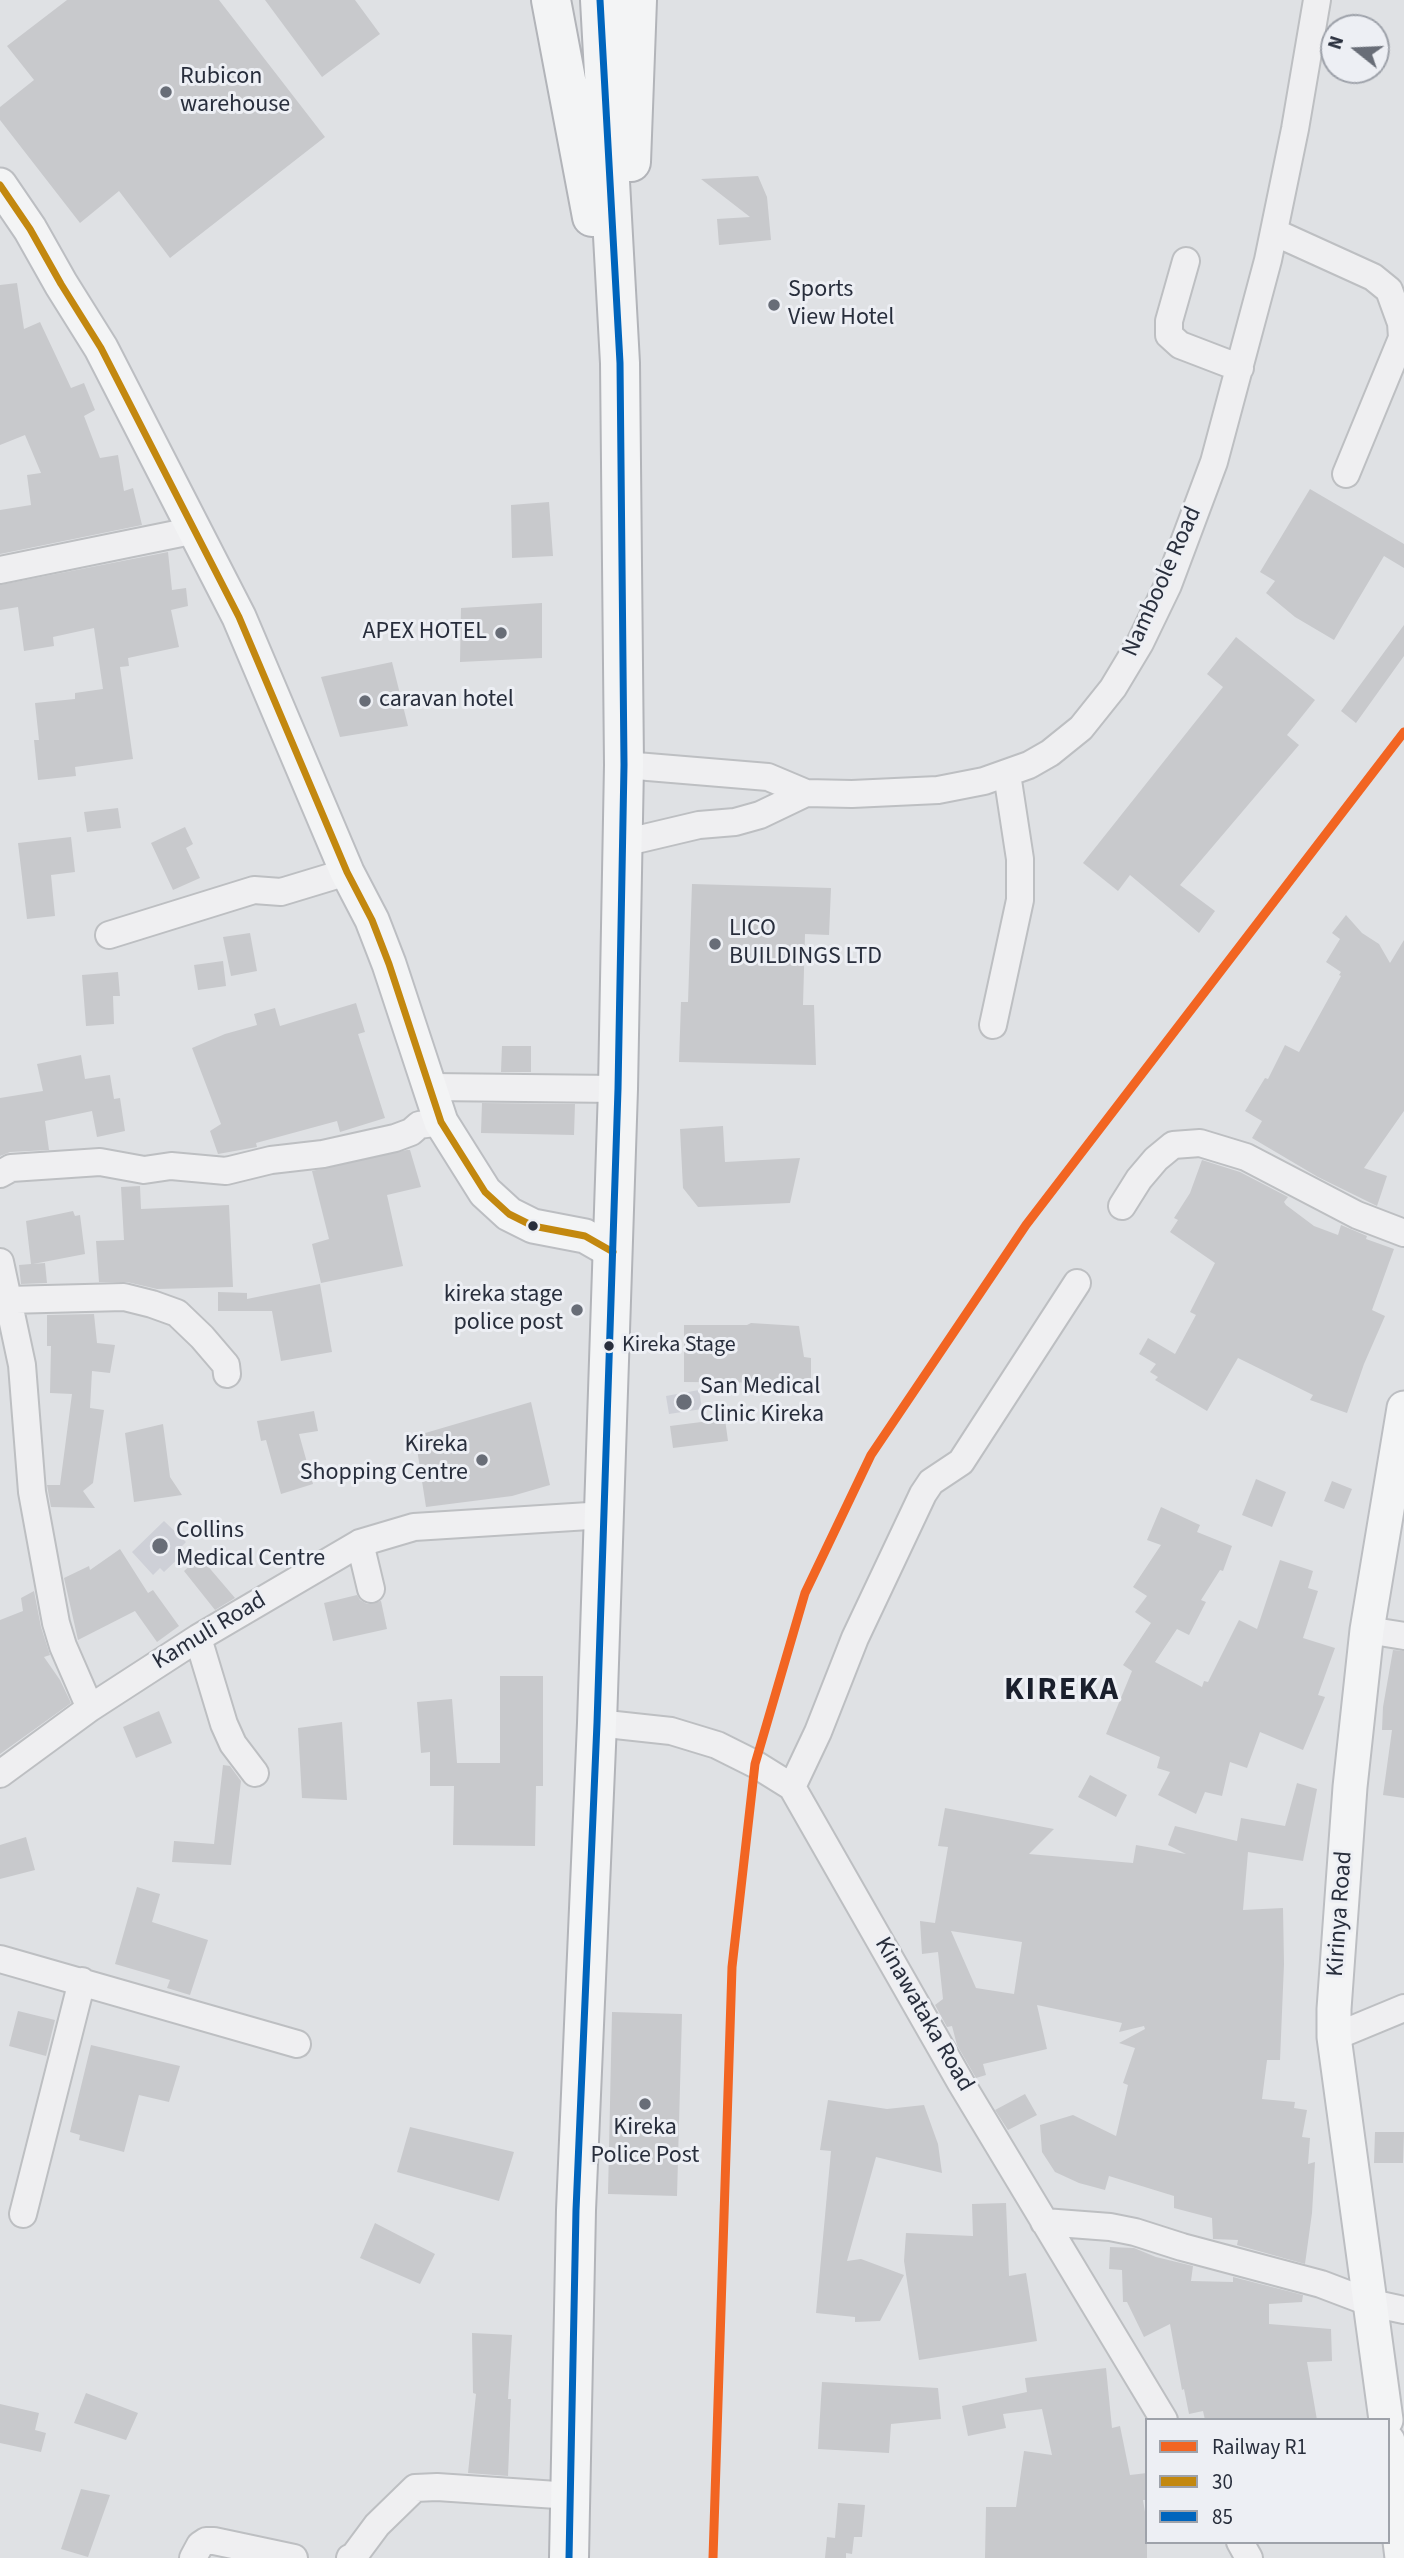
<!DOCTYPE html>
<style>
body{margin:0}
#map{position:relative;width:1404px;height:2558px;overflow:hidden;background:#dfe1e4;font-family:"Source Sans 3",sans-serif}
canvas{display:block}
.legend{position:absolute;left:1145px;top:2418px;width:245px;height:126px;box-sizing:border-box;background:#edeff4;border:2px solid #9ea2aa;margin:0;padding:9px 12px;list-style:none;font-size:21px;color:#282e3c}
.legend li{display:flex;align-items:center;gap:14px;height:35px}
.legend b{width:35px;border:2px solid #9ea2aa}
.north{position:absolute;left:1320px;top:14px;width:70px;height:70px;box-sizing:border-box;background:#edeff4;border:2px solid #9ea2aa;border-radius:50%;rotate:288deg;font-size:19px;font-weight:700;line-height:28px;text-align:center;color:#282e3c}
.north::after{content:'';display:block;margin:auto;width:24px;height:32px;background:#686d77;clip-path:polygon(50% 0,100% 100%,50% 72%,0 100%)}
</style>
<div id="map">
<canvas width="1404" height="2558"></canvas>
<ul class="legend">
<li><b style="height:9px;background:#f26522"></b>Railway R1</li>
<li><b style="height:9px;background:#c3880f"></b>30</li>
<li><b style="height:9px;background:#0065bd"></b>85</li>
</ul>
<div class="north">N</div>
</div>
<script>
const context = document.querySelector('canvas').getContext('2d');
context.lineJoin = 'round';
function fillPath(path, color) {
  context.fillStyle = color;
  context.fill(path, 'evenodd');
}
function toPath(rows) {
  const path = new Path2D();
  for (const r of rows) {
    path.moveTo(r[0], r[1]);
    for (let i = 2; i < r.length; i += 2) path.lineTo(r[i], r[i + 1]);
  }
  return path;
}
function trace(path, color, width, dash) {
  context.strokeStyle = color;
  context.lineWidth = width;
  context.lineCap = dash ? 'butt' : 'round';
  context.setLineDash(dash || []);
  context.stroke(path);
}
function write(font, color, halo, rows, align = 'center') {
  context.font = font + ' "Source Sans 3",sans-serif';
  context.lineWidth = 6;
  context.setLineDash([]);
  context.textBaseline = 'middle';
  context.strokeStyle = halo;
  context.fillStyle = color;
  for (const [text, x, y, turn = 0] of rows) {
    context.save();
    context.translate(x, y);
    context.rotate((+turn || 0) * Math.PI / 180);
    context.textAlign = isNaN(turn) ? turn : align;
    if (halo) context.strokeText(text, 0, 0);
    context.fillText(text, 0, 0);
    context.restore();
  }
}
const built = toPath([
 [699,1390,702,1409,669,1414,666,1396],
 [164,1521,186,1542,179,1549,183,1554,164,1572,160,1568,153,1575,132,1552]
]);
const building = toPath([
 [67,0,219,0,325,137,170,258,119,191,80,223,0,120,0,107,34,80,7,46],
 [265,0,355,0,380,34,322,77],
 [758,176,767,197,771,240,719,245,717,219,750,217,701,179],
 [17,283,24,329,40,322,71,388,84,383,95,410,84,416,100,458,118,455,124,491,133,488,142,525,0,554,0,510,31,505,27,475,41,473,25,435,0,445,0,285],
 [1310,489,1404,544,1404,568,1384,556,1334,640,1295,617,1266,593,1275,581,1260,572],
 [549,502,553,556,512,558,511,505],
 [168,552,172,590,186,588,188,606,171,610,179,647,128,658,129,666,120,667,133,759,75,767,76,776,38,780,34,740,39,740,35,703,75,699,75,693,103,689,94,628,53,637,54,646,24,651,18,607,0,610,0,585],
 [542,603,542,658,460,662,461,608],
 [1404,625,1404,656,1356,723,1341,711],
 [1236,637,1315,700,1287,735,1299,745,1180,885,1215,911,1199,933,1130,875,1118,891,1083,863,1223,687,1207,674],
 [392,662,408,726,340,737,321,677],
 [118,808,121,828,87,832,84,812],
 [185,827,193,844,186,848,200,878,173,890,151,843],
 [71,837,75,872,51,875,55,916,27,919,18,843],
 [692,884,831,888,829,935,805,934,803,1005,814,1005,816,1065,679,1062,681,1002,688,1002],
 [1346,915,1362,933,1379,944,1390,963,1404,940,1404,1111,1364,1168,1387,1176,1377,1206,1318,1177,1252,1138,1262,1121,1245,1111,1265,1078,1268,1079,1285,1045,1299,1052,1341,976,1339,975,1341,972,1326,962,1340,939,1332,933],
 [250,933,257,971,231,976,223,937],
 [223,961,226,986,198,990,194,965],
 [118,972,120,996,113,996,114,1024,86,1026,82,975],
 [356,1003,365,1032,358,1034,385,1118,340,1132,337,1121,256,1143,257,1147,218,1154,210,1131,221,1124,192,1048,225,1034,257,1025,254,1014,275,1008,280,1026],
 [502,1046,531,1046,531,1072,501,1072],
 [81,1055,85,1079,110,1075,114,1099,120,1098,125,1131,97,1137,92,1111,45,1121,49,1150,10,1152,0,1156,0,1098,43,1091,37,1064],
 [482,1103,575,1104,574,1135,481,1133],
 [723,1126,725,1162,800,1158,790,1203,698,1207,683,1188,680,1129],
 [407,1150,410,1150,421,1187,387,1195,403,1266,321,1283,312,1244,329,1239,312,1171],
 [1202,1160,1240,1172,1288,1197,1284,1202,1286,1205,1314,1226,1338,1235,1341,1225,1367,1236,1366,1239,1394,1249,1372,1310,1385,1316,1364,1364,1347,1413,1310,1400,1313,1395,1238,1358,1207,1411,1155,1380,1158,1377,1150,1372,1156,1364,1139,1354,1148,1338,1175,1354,1196,1315,1190,1312,1215,1263,1170,1232,1178,1220,1174,1218,1190,1193],
 [140,1186,141,1209,229,1205,233,1287,157,1289,127,1282,99,1282,96,1241,124,1240,121,1187],
 [73,1211,75,1216,80,1215,85,1254,33,1264,45,1263,47,1283,21,1284,19,1265,31,1264,26,1221],
 [320,1284,332,1352,281,1361,272,1311,218,1311,218,1292,247,1293,247,1299],
 [94,1314,97,1343,115,1345,110,1373,92,1371,90,1408,104,1410,93,1483,83,1491,95,1508,51,1507,47,1485,60,1485,72,1394,50,1393,51,1346,47,1346,47,1315],
 [751,1323,799,1326,804,1357,811,1358,811,1383,684,1382,684,1325,747,1325],
 [531,1402,550,1485,512,1496,426,1507,415,1436],
 [314,1411,318,1431,299,1434,313,1484,281,1494,266,1440,261,1441,257,1421],
 [725,1419,728,1441,673,1448,670,1426],
 [163,1424,170,1477,182,1495,134,1502,125,1433],
 [1256,1479,1286,1492,1272,1527,1242,1515],
 [1332,1481,1352,1489,1344,1509,1324,1501],
 [1161,1507,1200,1525,1197,1532,1232,1546,1223,1571,1220,1570,1201,1600,1206,1602,1189,1635,1177,1629,1155,1662,1202,1687,1204,1681,1208,1682,1239,1620,1257,1629,1280,1560,1313,1571,1308,1588,1318,1591,1303,1638,1335,1648,1318,1695,1325,1697,1303,1750,1260,1732,1247,1768,1230,1762,1222,1796,1205,1792,1196,1814,1158,1795,1170,1772,1157,1768,1160,1757,1106,1734,1132,1671,1123,1665,1151,1623,1135,1612,1147,1596,1133,1587,1161,1545,1147,1540],
 [120,1549,148,1593,153,1590,179,1626,157,1642,135,1611,78,1640,64,1578,89,1566,90,1570],
 [200,1557,235,1598,215,1610,184,1571],
 [34,1591,41,1627,50,1655,44,1657,60,1680,71,1703,0,1754,0,1620,23,1611,21,1598],
 [357,1595,360,1600,367,1604,381,1601,387,1629,333,1641,324,1603],
 [1393,1650,1404,1651,1404,1798,1383,1795,1392,1730,1382,1730,1383,1707],
 [500,1676,543,1676,543,1786,536,1786,535,1846,453,1845,454,1786,430,1786,430,1752,421,1753,417,1702,452,1699,457,1763,500,1763],
 [159,1711,172,1743,136,1758,123,1727],
 [342,1722,347,1800,302,1798,298,1728],
 [223,1765,230,1766,241,1781,231,1865,172,1862,174,1841,214,1844],
 [1090,1775,1127,1795,1116,1817,1078,1797],
 [1297,1783,1317,1789,1303,1861,1248,1852,1243,1910,1283,1908,1284,1964,1280,2060,1267,2060,1262,2099,1295,2102,1294,2108,1307,2110,1302,2137,1310,2138,1308,2164,1315,2162,1312,2213,1305,2264,1237,2245,1238,2240,1213,2239,1212,2218,1174,2208,1174,2196,1109,2176,1105,2190,1079,2183,1055,2172,1042,2152,1040,2125,1073,2115,1116,2136,1128,2085,1123,2083,1135,2048,1119,2043,1145,2029,1144,2026,1119,2032,1122,2023,1037,2005,1047,2049,983,2064,986,2075,976,2078,957,2045,952,2026,947,2027,935,2005,943,1999,938,1952,922,1954,920,1921,935,1923,948,1847,938,1846,945,1808,1054,1829,1029,1854,1133,1863,1136,1845,1186,1854,1168,1845,1175,1826,1237,1841,1241,1818,1285,1826],
 [951,1931,1022,1942,1014,1994,976,1988],
 [26,1837,35,1870,0,1879,0,1845],
 [137,1887,160,1894,152,1922,208,1940,190,1995,167,1988,170,1980,115,1964],
 [18,2011,55,2020,46,2056,9,2046],
 [612,2012,682,2014,677,2196,608,2194],
 [91,2045,180,2066,169,2102,139,2095,124,2152,79,2140,80,2135,70,2132],
 [1025,2094,1037,2115,1008,2130,995,2110],
 [828,2100,887,2109,924,2105,938,2144,942,2173,876,2157,847,2261,861,2259,904,2275,880,2321,855,2322,855,2317,816,2313,831,2151,820,2150],
 [410,2127,514,2152,499,2201,397,2172],
 [1375,2132,1404,2132,1403,2163,1374,2163],
 [1006,2203,1009,2276,1026,2273,1037,2341,919,2360,904,2261,906,2233,973,2236,972,2204],
 [375,2223,435,2254,420,2284,360,2258],
 [1110,2247,1134,2248,1156,2257,1193,2266,1191,2281,1233,2282,1233,2277,1303,2295,1302,2302,1269,2304,1269,2324,1331,2329,1332,2361,1307,2362,1317,2420,1205,2420,1203,2411,1189,2414,1184,2389,1182,2390,1170,2324,1144,2337,1127,2302,1123,2302,1122,2270,1109,2269],
 [472,2333,512,2335,508,2399,511,2399,508,2476,468,2473,476,2394,473,2393],
 [1106,2368,1112,2428,1120,2426,1130,2475,1147,2473,1147,2500,1143,2500,1147,2524,1147,2558,985,2558,986,2507,1016,2507,1024,2451,1052,2455,1042,2409,1003,2414,1006,2428,968,2436,962,2406,1027,2392,1025,2378],
 [822,2382,938,2388,941,2419,891,2424,889,2453,818,2449],
 [86,2393,138,2413,126,2440,74,2423],
 [0,2404,39,2413,35,2430,46,2433,41,2452,0,2443],
 [81,2489,110,2495,88,2557,61,2549],
 [838,2503,865,2505,862,2537,854,2537,852,2554,846,2553,846,2558,825,2558,827,2537,835,2538]
]);
const minor = toPath([
 [1274,232,1373,277,1389,290,1401,323,1402,338,1346,474],
 [1186,261,1169,321,1169,335,1180,345,1240,368],
 [0,570,196,530],
 [624,765,768,777,806,793,852,794,938,790,984,781,1029,765,1050,753,1081,728,1113,688,1140,643,1168,585,1214,462,1268,260,1295,129,1317,0],
 [623,843,699,825,735,822,760,815,806,793],
 [109,935,254,890,281,892,347,872],
 [993,1025,1020,900,1020,859,1007,774],
 [431,1087,618,1089],
 [0,1174,11,1168,100,1162,144,1170,171,1166,226,1171,271,1160,323,1154,395,1138,411,1132,419,1125,441,1122],
 [1122,1206,1139,1179,1156,1159,1173,1145,1200,1143,1246,1157,1357,1215,1404,1233],
 [0,1262,22,1365,32,1492,56,1623,63,1646,90,1708],
 [7,1300,124,1297,152,1304,177,1313,202,1337,226,1365,227,1374],
 [360,1543,371,1589],
 [1367,1630,1404,1636],
 [198,1638,224,1724,233,1744,255,1773],
 [597,1723,671,1731,717,1745,755,1764,792,1787,961,2083,1164,2420],
 [0,1774,90,1708,198,1638,360,1543,414,1527,605,1515],
 [792,1787,818,1732,855,1638,923,1494,931,1482,961,1462,1077,1283],
 [0,1959,297,2044],
 [1334,2037,1404,2008],
 [23,2214,82,1981],
 [1044,2222,1110,2227,1135,2232,1182,2247,1321,2284,1371,2303,1404,2310],
 [1240,2542,1249,2558],
 [193,2558,200,2545,206,2541,214,2541,294,2558],
 [350,2558,354,2556,377,2525,415,2488,437,2487,572,2496]
]);
const major = toPath([
 [0,185,30,229,61,284,101,348,239,617,347,872,372,920,389,964,441,1122,485,1192,509,1214,533,1226,585,1236,613,1252],
 [1386,2420,1334,2037,1334,2009,1350,1787,1367,1630,1404,1408],
 [1388,2441,1402,2558]
]);
const highway = toPath([
 [551,0,592,217],
 [631,162,637,0],
 [569,2558,576,2210,597,1723,618,1089,624,765,620,363,600,0]
]);
const bus1 = toPath([
 [0,185,30,229,61,284,101,348,239,617,347,872,372,920,389,964,441,1122,485,1192,509,1214,533,1226,585,1236,613,1252]
]);
const bus2 = toPath([
 [569,2558,576,2210,597,1723,618,1089,624,765,620,363,600,0]
]);
const rail1 = toPath([
 [713,2558,732,1967,755,1764,805,1593,871,1455,1026,1225,1404,732]
]);
const markers = [
 [166,92,7,"#686d77"],
 [774,305,7,"#686d77"],
 [501,633,7,"#686d77"],
 [365,701,7,"#686d77"],
 [715,944,7,"#686d77"],
 [533,1226,6,"#282e3c"],
 [577,1310,7,"#686d77"],
 [609,1346,6,"#282e3c"],
 [684,1402,9,"#686d77"],
 [482,1460,7,"#686d77"],
 [160,1546,9,"#686d77"],
 [645,2104,7,"#686d77"]
];
const busNames = [
 ["Kireka Stage",622,1346]
];
const poiNames = [
 ["Rubicon",180,78],
 ["warehouse",180,106],
 ["Sports",788,291],
 ["View Hotel",788,319],
 ["APEX HOTEL",487,633,"right"],
 ["caravan hotel",379,701],
 ["LICO",729,930],
 ["BUILDINGS LTD",729,958],
 ["kireka stage",563,1296,"right"],
 ["police post",563,1324,"right"],
 ["San Medical",700,1388],
 ["Clinic Kireka",700,1416],
 ["Kireka",468,1446,"right"],
 ["Shopping Centre",468,1474,"right"],
 ["Collins",176,1532],
 ["Medical Centre",176,1560],
 ["Kireka",645,2129,"center"],
 ["Police Post",645,2157,"center"]
];
const streetNames = [
 ["Namboole Road",1163,582,-66],
 ["Kamuli Road",210,1632,-31],
 ["Kirinya Road",1341,1914,-86],
 ["Kinawataka Road",923,2015,60]
];
const districtNames = [
 ["KIREKA",1062,1692]
];
fillPath(built, '#ced0d7');
fillPath(building, '#c8c9cc');
trace(minor, '#bdbfc2', 30);
trace(major, '#bcbec2', 37);
trace(highway, '#b2b4b9', 42);
trace(minor, '#efeff1', 26);
trace(major, '#f3f4f5', 33);
trace(highway, '#f3f4f5', 38);
trace(bus1, '#c3880f', 7);
trace(bus2, '#0065bd', 7);
trace(rail1, '#f26522', 9);
for (const [x, y, r, color] of markers) {
  const dot = new Path2D();
  dot.arc(x, y, r, 0, 2 * Math.PI);
  context.fillStyle = color;
  context.fill(dot);
  trace(dot, '#edeff4', 2.5);
}
write('22px', '#282e3c', '#edeff4', busNames, 'left');
write('24px', '#282e3c', '#edeff4', poiNames, 'left');
write('24px', '#282e3c', '#edeff4', streetNames);
context.letterSpacing = '2px';
write('bold 32px', '#1a1f2c', '#edeff4', districtNames);
context.letterSpacing = '0px';
</script>
